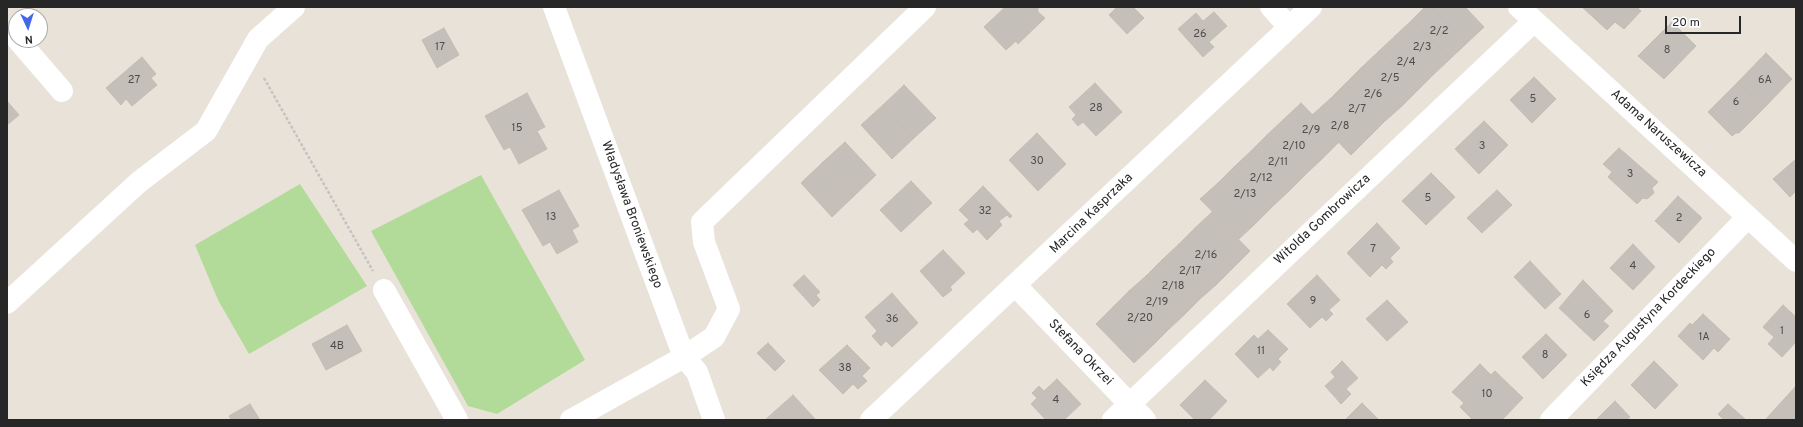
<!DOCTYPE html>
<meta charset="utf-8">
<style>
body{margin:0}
#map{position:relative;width:1803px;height:427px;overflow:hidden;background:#e9e2d9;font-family:Overpass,sans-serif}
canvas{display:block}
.frame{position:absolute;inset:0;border:8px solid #272727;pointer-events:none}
.north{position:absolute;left:8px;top:8px;width:40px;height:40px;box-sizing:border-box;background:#fff;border:1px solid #a9a9a9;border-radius:50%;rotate:176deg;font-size:11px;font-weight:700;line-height:16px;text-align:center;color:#272727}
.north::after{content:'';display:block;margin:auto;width:14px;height:18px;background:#4568ea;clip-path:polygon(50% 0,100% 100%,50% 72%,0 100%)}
.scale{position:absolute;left:1665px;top:16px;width:76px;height:18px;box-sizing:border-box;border:2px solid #272727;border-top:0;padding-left:5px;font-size:12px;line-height:14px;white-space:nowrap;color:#272727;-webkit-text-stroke:3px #fff;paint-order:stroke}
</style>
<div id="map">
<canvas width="1803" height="427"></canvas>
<div class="frame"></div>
<div class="north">N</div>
<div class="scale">20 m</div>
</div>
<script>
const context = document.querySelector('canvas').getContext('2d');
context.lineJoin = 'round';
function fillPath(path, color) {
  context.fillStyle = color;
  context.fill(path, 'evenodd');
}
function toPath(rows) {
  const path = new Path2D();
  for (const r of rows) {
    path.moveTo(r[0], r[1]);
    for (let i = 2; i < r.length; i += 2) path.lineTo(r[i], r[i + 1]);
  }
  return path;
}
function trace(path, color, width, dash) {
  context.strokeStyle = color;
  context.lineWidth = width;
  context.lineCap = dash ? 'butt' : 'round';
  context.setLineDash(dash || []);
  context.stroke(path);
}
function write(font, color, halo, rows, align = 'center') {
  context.font = font + ' Overpass,sans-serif';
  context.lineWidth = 4;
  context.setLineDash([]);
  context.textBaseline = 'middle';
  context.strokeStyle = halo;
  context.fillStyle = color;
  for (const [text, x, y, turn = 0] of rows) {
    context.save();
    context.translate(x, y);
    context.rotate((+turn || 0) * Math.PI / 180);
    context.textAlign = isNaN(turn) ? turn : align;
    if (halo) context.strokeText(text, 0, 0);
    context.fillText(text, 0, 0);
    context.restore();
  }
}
const green = toPath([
 [481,175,585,360,497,414,468,406,371,231],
 [300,184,367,286,249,354,218,300,195,245]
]);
const building = toPath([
 [1005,7,1038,7,1038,12,1045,18,1018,44,1016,41,1006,50,984,27,1005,7],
 [1117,7,1133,7,1144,18,1127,34,1109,15,1117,7],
 [1425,7,1431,7,1466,44,1450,59,1412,20,1425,7],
 [1431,7,1465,7,1484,27,1466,44,1431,7],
 [1582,7,1637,7,1641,11,1624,29,1615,22,1607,30,1582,7],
 [1214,12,1227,26,1209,42,1214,47,1203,57,1178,29,1196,13,1203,21,1214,12],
 [1412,20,1450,59,1433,75,1395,36,1412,20],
 [1672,22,1696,46,1664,79,1638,56,1672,22],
 [444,28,459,55,437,68,422,40,444,28],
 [1395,36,1433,75,1417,91,1379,51,1395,36],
 [1379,51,1417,91,1401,107,1362,67,1379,51],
 [1766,53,1792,79,1762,110,1738,82,1766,53],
 [142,57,156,74,151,78,157,85,132,106,126,99,121,105,106,88,142,57],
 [1362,67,1401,107,1384,122,1346,83,1362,67],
 [1534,77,1556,99,1532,123,1510,100,1534,77],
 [1738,82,1762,110,1739,133,1736,133,1732,136,1708,112,1738,82],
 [1095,83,1122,112,1096,136,1083,122,1078,126,1072,119,1076,115,1069,107,1095,83],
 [1346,83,1384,122,1368,138,1330,99,1346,83],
 [904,85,936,118,914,138,883,105,904,85],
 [527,93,545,127,537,131,547,149,519,164,510,147,504,150,485,116,527,93],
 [1330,99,1368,138,1351,155,1312,115,1330,99],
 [7,101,19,115,7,125,7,101],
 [1301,103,1339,142,1322,159,1283,120,1301,103],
 [883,105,914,138,892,159,861,125,883,105],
 [1283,120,1322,159,1305,175,1267,135,1283,120],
 [1484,121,1508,145,1479,174,1455,149,1484,121],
 [1037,133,1066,164,1038,191,1009,160,1037,133],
 [1267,135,1305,175,1289,191,1251,151,1267,135],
 [845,142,876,175,854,196,823,162,845,142],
 [1619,148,1658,182,1652,188,1654,193,1647,199,1643,198,1637,204,1608,177,1612,172,1603,164,1619,148],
 [1251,151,1289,191,1272,207,1234,167,1251,151],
 [1796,159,1796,191,1790,197,1773,179,1796,159],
 [823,162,854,196,832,217,801,183,823,162],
 [1234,167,1272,207,1256,223,1218,183,1234,167],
 [1431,173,1455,197,1426,225,1402,201,1431,173],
 [911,181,932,203,901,232,880,210,911,181],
 [1218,183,1256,223,1239,239,1200,199,1218,183],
 [983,186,1012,216,1010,218,1007,215,999,221,1002,225,987,240,977,229,973,233,964,224,969,220,959,210,983,186],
 [559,190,579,226,572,230,578,242,557,254,550,242,543,246,522,210,559,190],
 [1497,190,1512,205,1482,233,1467,218,1497,190],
 [1678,196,1702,218,1679,243,1655,221,1678,196],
 [1212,212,1250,251,1233,268,1195,228,1212,212],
 [1377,223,1400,248,1390,258,1393,262,1386,269,1382,265,1370,277,1347,253,1377,223],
 [1195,228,1233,268,1217,284,1179,244,1195,228],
 [1179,244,1217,284,1200,299,1162,260,1179,244],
 [1633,244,1655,267,1633,290,1610,268,1633,244],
 [943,250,965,273,950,287,952,290,943,297,920,271,943,250],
 [1162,260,1200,299,1184,315,1146,276,1162,260],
 [1530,261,1561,294,1545,309,1514,277,1530,261],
 [804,275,820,292,816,295,820,300,813,307,793,285,804,275],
 [1317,275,1340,300,1329,310,1333,314,1326,321,1322,317,1310,328,1287,304,1317,275],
 [1146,276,1184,315,1167,331,1129,291,1146,276],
 [1583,280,1613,311,1603,321,1609,326,1594,341,1559,308,1583,280],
 [1129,291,1167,331,1151,347,1113,307,1129,291],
 [892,293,918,323,892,347,886,341,881,346,872,336,877,331,865,317,892,293],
 [1387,300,1408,322,1387,341,1366,319,1387,300],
 [1783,305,1796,317,1796,342,1782,357,1768,344,1774,337,1763,327,1783,305],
 [1113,307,1151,347,1134,363,1096,324,1113,307],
 [1703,314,1730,339,1718,352,1714,348,1703,360,1678,336,1690,323,1692,325,1703,314],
 [347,325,362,351,326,370,312,344,347,325],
 [1268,330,1288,349,1278,359,1281,362,1273,371,1270,367,1258,378,1235,354,1254,335,1258,339,1268,330],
 [1546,334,1567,355,1543,379,1522,357,1546,334],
 [768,343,785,361,775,371,757,353,768,343],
 [847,345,870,368,862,376,867,381,858,389,853,384,843,394,819,370,847,345],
 [1342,361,1358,378,1346,389,1351,394,1341,404,1325,386,1335,377,1331,372,1342,361],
 [1654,361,1678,385,1655,409,1631,385,1654,361],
 [1480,364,1491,375,1495,371,1523,398,1502,420,1473,420,1460,407,1464,403,1452,392,1480,364],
 [1057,379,1081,404,1065,419,1066,420,1046,420,1031,404,1037,398,1032,393,1039,386,1044,391,1057,379],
 [1205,380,1227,401,1209,420,1195,420,1180,405,1205,380],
 [1796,386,1796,417,1793,420,1765,420,1796,386],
 [793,395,816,420,765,420,793,395],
 [1615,401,1630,417,1627,420,1596,420,1615,401],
 [1362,403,1379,420,1345,420,1362,403],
 [250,404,260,420,231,420,229,416,250,404],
 [1728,404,1745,419,1744,420,1724,420,1718,414,1728,404]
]);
const path = toPath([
 [264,78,373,271]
]);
const minor = toPath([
 [554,7,684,357,697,372,714,420],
 [1271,7,1289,27],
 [1519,7,1796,261],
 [18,40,62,91],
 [1016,286,1145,420],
 [384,290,457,420],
 [7,303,139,182,206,131,258,39,294,7],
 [571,420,684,357,714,337,729,309,704,242,702,222,925,7],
 [871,420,1311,7],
 [1113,420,1534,21],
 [1551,420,1748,217]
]);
const numberNames = [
 ["2/2",1439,32],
 ["26",1200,35],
 ["17",440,48],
 ["2/3",1422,48],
 ["8",1667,51],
 ["2/4",1406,63],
 ["2/5",1390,79],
 ["27",134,81],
 ["6A",1765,81],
 ["2/6",1373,95],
 ["5",1533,100],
 ["6",1736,103],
 ["28",1096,109],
 ["2/7",1357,110],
 ["2/8",1340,127],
 ["15",517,129],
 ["2/9",1311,131],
 ["2/10",1294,147],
 ["3",1482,147],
 ["30",1037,162],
 ["2/11",1278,163],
 ["3",1630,175],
 ["2/12",1261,179],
 ["2/13",1245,195],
 ["5",1428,199],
 ["32",985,212],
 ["13",551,218],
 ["2",1679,219],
 ["7",1373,250],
 ["2/16",1206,256],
 ["4",1633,267],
 ["2/17",1190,272],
 ["2/18",1173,287],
 ["9",1313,302],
 ["2/19",1157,303],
 ["6",1587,316],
 ["2/20",1140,319],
 ["36",892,320],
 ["1",1782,332],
 ["1A",1704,338],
 ["4B",337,347],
 ["11",1261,352],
 ["8",1545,356],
 ["38",845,369],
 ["10",1487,395],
 ["4",1056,401]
];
const streetNames = [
 ["Adama Naruszewicza",1658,134,42],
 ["Marcina Kasprzaka",1092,214,-44],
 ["Władysława Broniewskiego",631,215,70],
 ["Witolda Gombrowicza",1323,220,-43],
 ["Księdza Augustyna Kordeckiego",1649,318,-46],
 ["Stefana Okrzei",1080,353,46]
];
fillPath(green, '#b2db9a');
fillPath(building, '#c4bfb9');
trace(building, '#c3bdb4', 1);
trace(path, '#c3c3c3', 2.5, [3, 2]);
trace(minor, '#fff', 22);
write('11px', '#4e4d4c', null, numberNames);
write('13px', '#272727', '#fff', streetNames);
</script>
